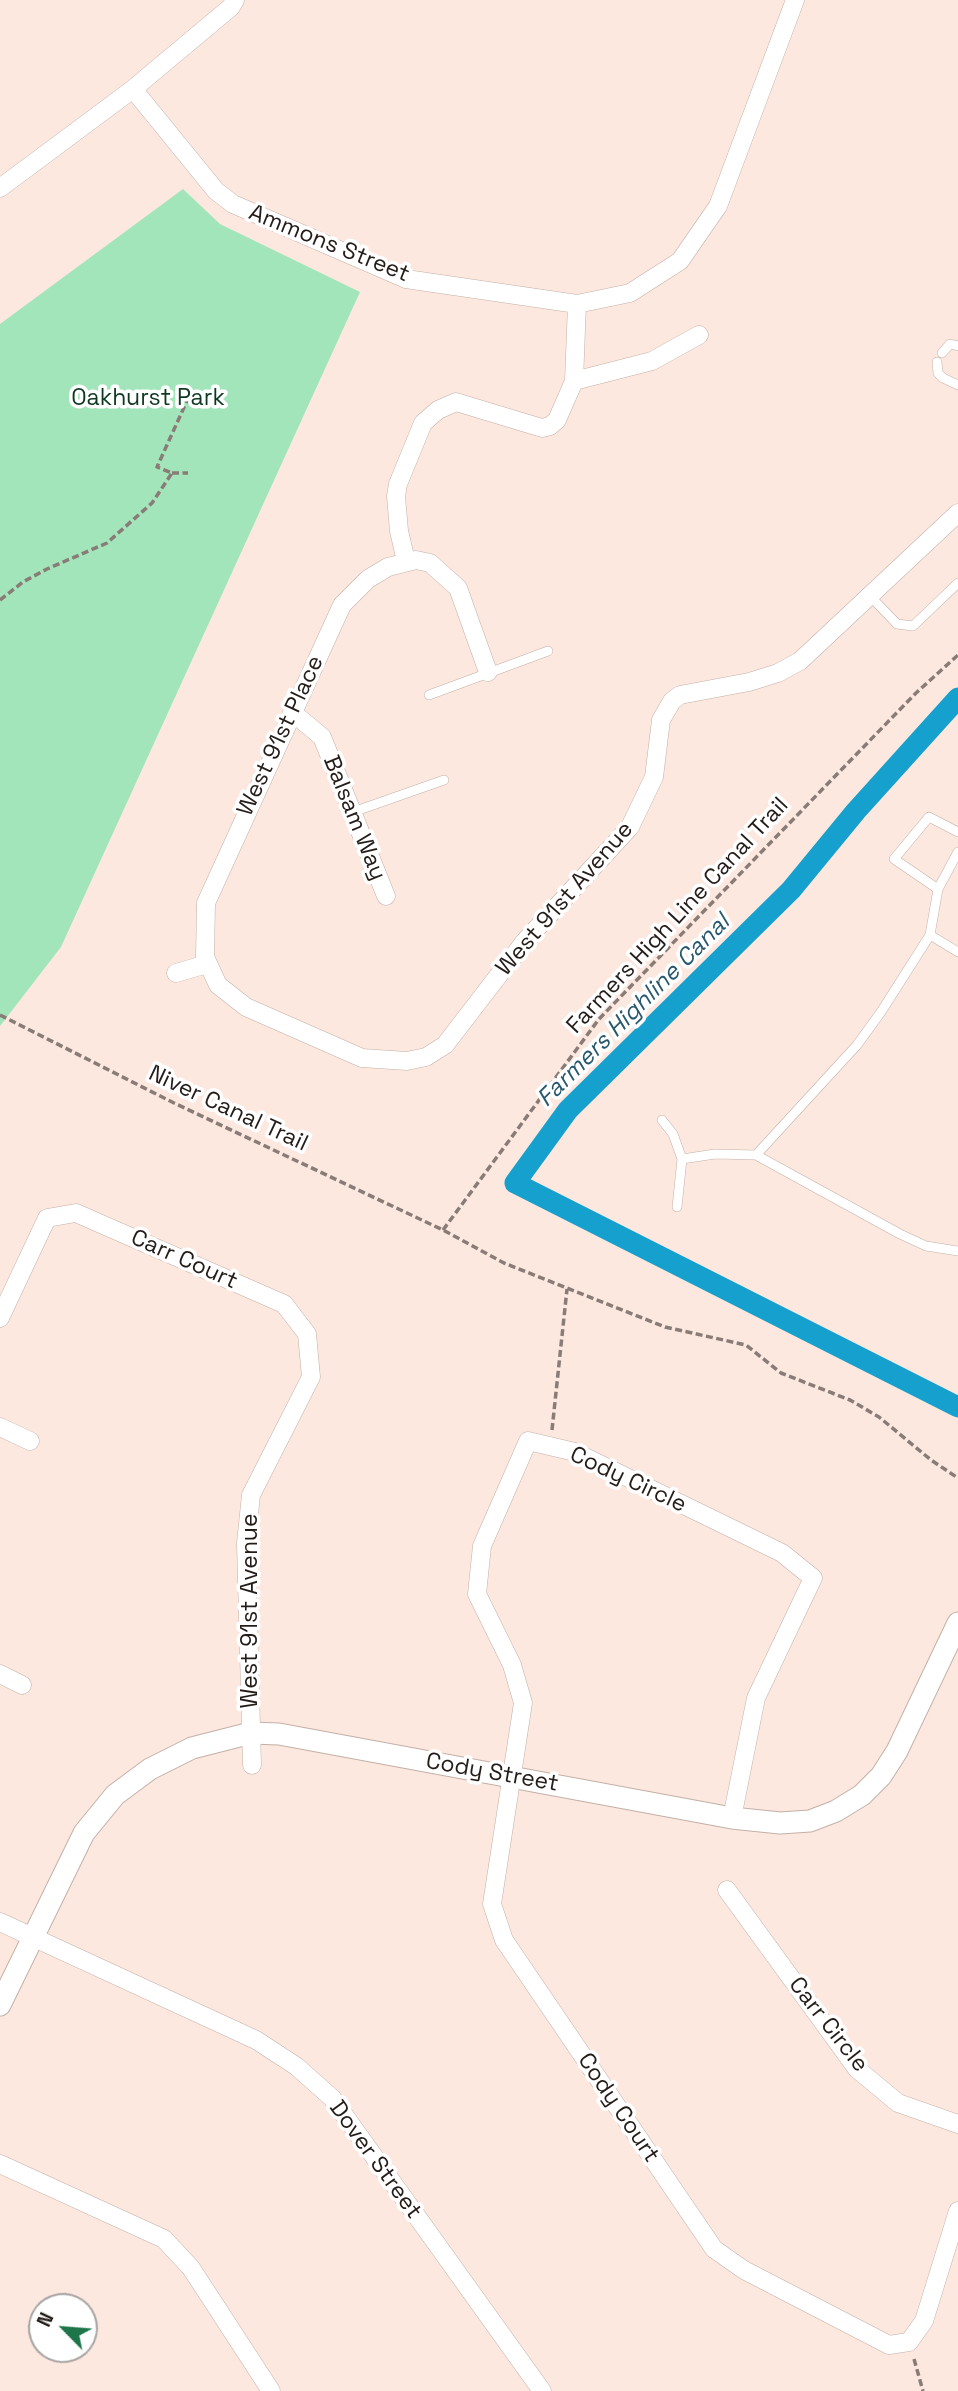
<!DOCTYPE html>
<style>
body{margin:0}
#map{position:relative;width:958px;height:2391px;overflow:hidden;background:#fce8df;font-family:"Space Grotesk",sans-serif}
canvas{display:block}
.north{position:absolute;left:28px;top:2293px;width:70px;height:70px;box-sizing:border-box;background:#fff;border:2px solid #a7a4a3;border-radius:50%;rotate:295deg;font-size:19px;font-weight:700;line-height:28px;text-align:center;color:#231c19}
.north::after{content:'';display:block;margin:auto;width:24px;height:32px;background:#1d7549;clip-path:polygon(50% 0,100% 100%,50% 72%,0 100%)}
</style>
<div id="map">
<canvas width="958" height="2391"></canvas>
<div class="north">N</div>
</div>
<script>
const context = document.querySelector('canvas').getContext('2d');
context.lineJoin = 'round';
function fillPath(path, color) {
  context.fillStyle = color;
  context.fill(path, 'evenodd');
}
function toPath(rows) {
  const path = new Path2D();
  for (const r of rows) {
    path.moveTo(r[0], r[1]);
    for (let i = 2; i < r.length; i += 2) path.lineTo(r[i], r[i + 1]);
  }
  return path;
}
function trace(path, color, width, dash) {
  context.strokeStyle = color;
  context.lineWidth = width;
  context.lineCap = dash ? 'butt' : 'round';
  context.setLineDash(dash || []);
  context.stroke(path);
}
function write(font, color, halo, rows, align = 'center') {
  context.font = font + ' "Space Grotesk",sans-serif';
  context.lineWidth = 7;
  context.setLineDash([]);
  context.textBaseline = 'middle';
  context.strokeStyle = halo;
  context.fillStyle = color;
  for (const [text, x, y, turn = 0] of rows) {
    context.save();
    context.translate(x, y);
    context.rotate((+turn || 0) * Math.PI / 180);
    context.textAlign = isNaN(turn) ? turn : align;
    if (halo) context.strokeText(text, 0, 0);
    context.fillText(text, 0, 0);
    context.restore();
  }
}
const green = toPath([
 [183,189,220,224,360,292,61,947,0,1026,0,324]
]);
const canal = toPath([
 [958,698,856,811,791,890,568,1110,515,1183,958,1407]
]);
const path = toPath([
 [172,473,188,473],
 [0,600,23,582,47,569,107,543,152,503,172,473,157,467,191,392],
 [0,1015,174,1103,443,1230,504,1263,665,1327,746,1345,781,1373,850,1400,879,1417,931,1460,958,1478],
 [443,1230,599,1019,916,693,958,655],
 [552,1430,567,1289],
 [914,2359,923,2391]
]);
const service = toPath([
 [942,353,950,344,958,346],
 [937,362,938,373,943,378,958,385],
 [870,596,897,624,913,626,958,583],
 [429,695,548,651],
 [353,812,444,780],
 [938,889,894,859,929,817,958,832],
 [930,935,958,952],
 [662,1120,673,1134,682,1159,677,1207],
 [756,1155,857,1045,881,1012,930,935,938,889,958,852],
 [682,1159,715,1154,756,1155,900,1234,926,1246,958,1251]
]);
const minor = toPath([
 [133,89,216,191,233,204,406,279,577,304,630,293,680,261,718,206,795,0],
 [0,188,133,89,231,7,235,0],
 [574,381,652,361,699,335],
 [406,561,399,531,396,496,398,484,423,423,438,410,456,402,542,428,550,426,557,420,574,381,577,304],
 [488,672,458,588,430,563,416,560,388,567,368,579,342,605,206,903,205,957,218,985,246,1007,362,1058,407,1061,426,1057,445,1045,525,941,630,827,654,777,661,720,672,701,680,695,749,682,778,673,800,661,958,513],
 [292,712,322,737,386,896],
 [176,973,207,964],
 [0,1318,47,1218,76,1213,284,1304,307,1334,311,1377,251,1495,246,1543,252,1765],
 [0,1427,30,1441],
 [0,1674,22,1685],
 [732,1818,756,1698,813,1578,782,1553,575,1452,528,1441,482,1546,477,1594,512,1665,523,1703,492,1904,504,1940,714,2249,744,2270,889,2345,909,2342,924,2321,958,2211],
 [727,1890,857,2069,898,2103,958,2124],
 [0,1922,256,2040,296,2066,332,2098,542,2391],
 [0,2164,164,2239,191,2268,271,2391]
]);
const tertiary = toPath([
 [0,2005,84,1833,115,1795,150,1769,192,1748,251,1733,279,1734,732,1818,780,1823,810,1821,836,1811,862,1795,881,1776,897,1751,958,1623]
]);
const streetNames = [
 ["Ammons Street",329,244,22],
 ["West 91st Place",281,736,-65],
 ["Balsam Way",354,818,68],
 ["West 91st Avenue",565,899,-49],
 ["Farmers High Line Canal Trail",678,916,-47],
 ["Niver Canal Trail",228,1109,25],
 ["Carr Court",184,1260,24],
 ["Cody Circle",628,1480,25],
 ["West 91st Avenue",251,1611,-90],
 ["Cody Street",492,1773,10],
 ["Carr Circle",828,2025,52],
 ["Cody Court",618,2108,56],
 ["Dover Street",375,2160,54]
];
const parkNames = [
 ["Oakhurst Park",148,399]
];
const waterNames = [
 ["Farmers Highline Canal",634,1011,-45]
];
fillPath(green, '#a3e5ba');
trace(canal, '#15a0ce', 21);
trace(service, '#c3b0a7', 10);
trace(minor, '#c3b0a7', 19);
trace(tertiary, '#c3b0a7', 23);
trace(path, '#897c76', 3.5, [7, 3.5]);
trace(service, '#fff', 9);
trace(minor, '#fff', 18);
trace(tertiary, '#fff', 21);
write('23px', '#231c19', '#fff', streetNames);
write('23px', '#0e3821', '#fff', parkNames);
write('italic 24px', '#28586d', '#fff', waterNames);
</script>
